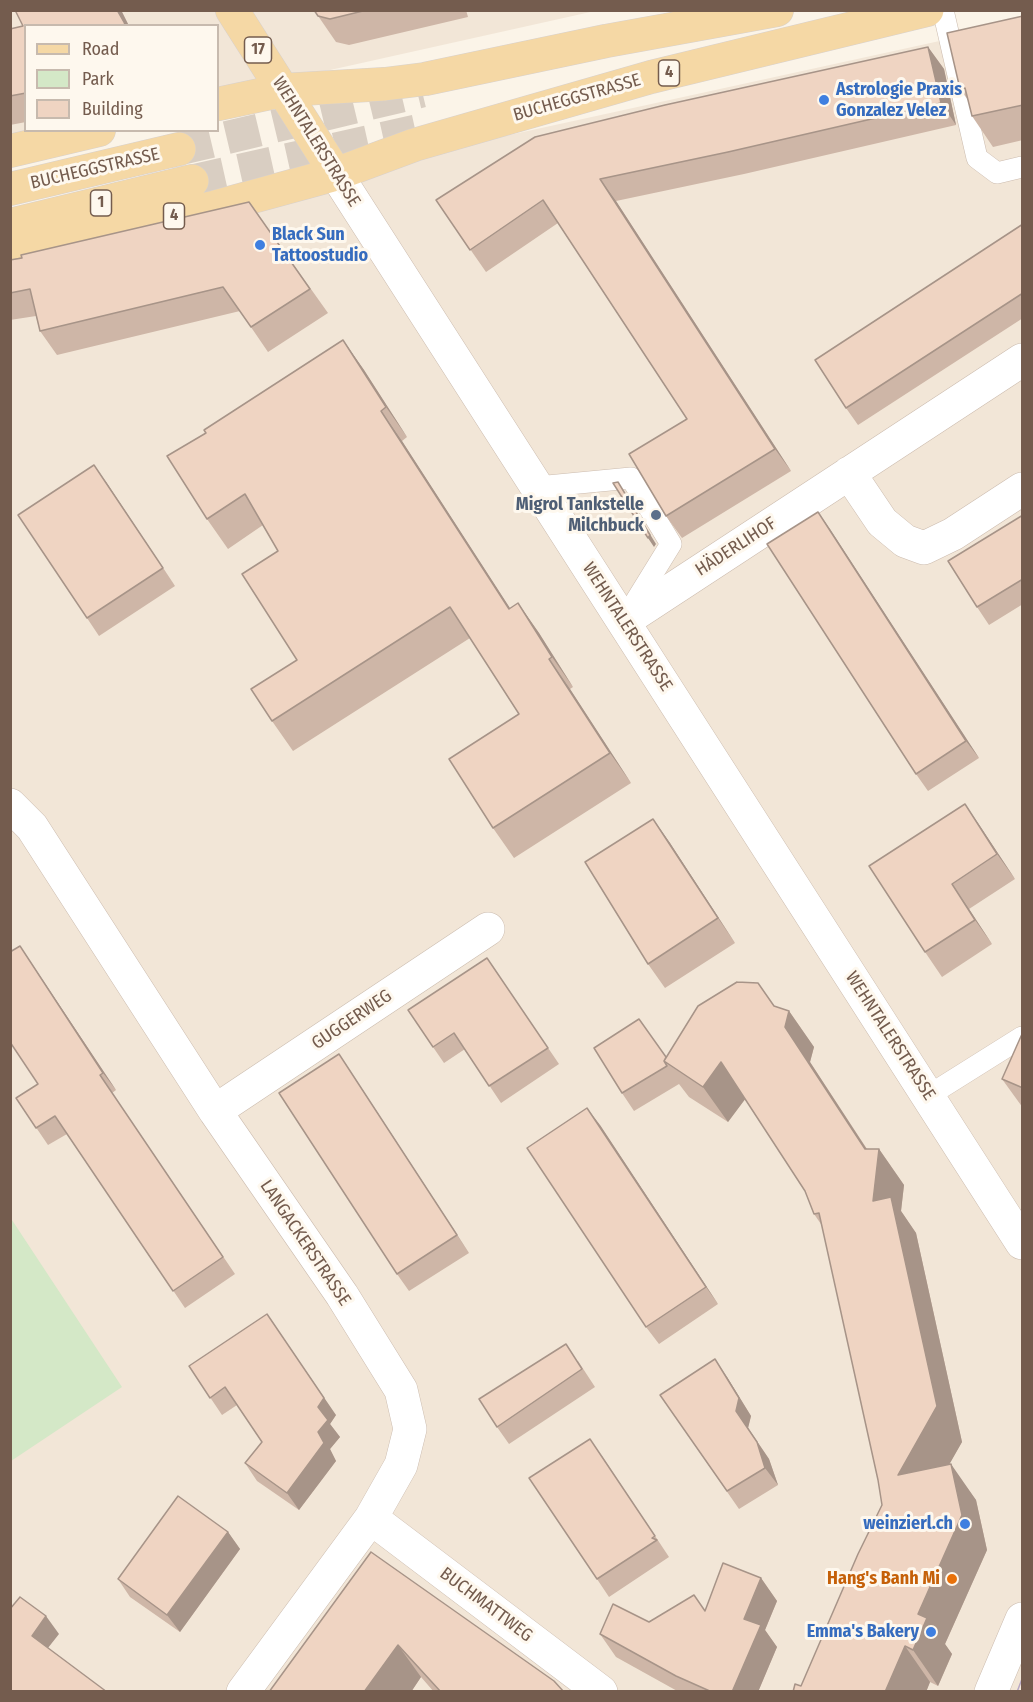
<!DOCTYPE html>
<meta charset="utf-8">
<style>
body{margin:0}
#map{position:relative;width:1033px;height:1702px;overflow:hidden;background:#fbf4e8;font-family:"Fira Sans Condensed",sans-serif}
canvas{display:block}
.frame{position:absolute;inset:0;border:12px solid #745c4e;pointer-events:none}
.legend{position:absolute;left:24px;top:24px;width:195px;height:108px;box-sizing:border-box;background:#fef8ee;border:2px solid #c7baae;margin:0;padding:8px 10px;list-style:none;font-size:18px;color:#745c4e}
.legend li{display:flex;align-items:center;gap:12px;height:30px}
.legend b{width:30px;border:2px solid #c7baae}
</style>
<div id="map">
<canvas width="1033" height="1702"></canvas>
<div class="frame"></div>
<ul class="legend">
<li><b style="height:8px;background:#f5d8a5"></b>Road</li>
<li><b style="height:16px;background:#d4e8c7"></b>Park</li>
<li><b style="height:16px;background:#efd4c2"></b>Building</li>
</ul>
</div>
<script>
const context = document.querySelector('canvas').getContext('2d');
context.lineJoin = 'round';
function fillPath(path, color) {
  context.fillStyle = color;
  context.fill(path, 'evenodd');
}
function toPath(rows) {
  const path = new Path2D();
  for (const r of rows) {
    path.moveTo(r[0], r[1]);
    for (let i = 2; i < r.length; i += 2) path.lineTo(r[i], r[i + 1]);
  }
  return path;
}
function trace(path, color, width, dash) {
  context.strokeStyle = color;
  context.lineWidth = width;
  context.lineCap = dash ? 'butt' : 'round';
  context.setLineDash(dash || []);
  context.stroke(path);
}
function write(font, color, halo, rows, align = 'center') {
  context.font = font + ' "Fira Sans Condensed",sans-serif';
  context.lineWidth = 6;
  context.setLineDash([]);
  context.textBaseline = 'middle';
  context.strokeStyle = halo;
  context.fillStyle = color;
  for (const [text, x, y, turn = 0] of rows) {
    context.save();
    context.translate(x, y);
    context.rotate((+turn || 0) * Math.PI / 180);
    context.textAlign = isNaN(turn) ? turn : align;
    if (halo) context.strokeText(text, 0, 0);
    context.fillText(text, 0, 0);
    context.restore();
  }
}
const residential = toPath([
 [10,11,595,11,218,95,218,26,26,26,26,130,11,141],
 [1022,23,1022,1691,11,1691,10,256,491,139]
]);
const green = toPath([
 [10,1217,122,1387,11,1461,10,1461]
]);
const primaryTunnel = toPath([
 [179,149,422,91],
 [192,181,430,128]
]);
const service = toPath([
 [943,10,977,158,997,173,1022,167],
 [537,487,631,478,671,544,629,612],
 [928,1096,1022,1037]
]);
const minor = toPath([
 [849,473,882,522,905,541,924,548,953,534,1022,489],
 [624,621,1022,360],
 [10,805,32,827,215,1111,342,1295,401,1390,410,1429,401,1465,371,1518,243,1692],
 [215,1111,488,929],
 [371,1518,601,1692]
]);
const tertiary = toPath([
 [336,174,1022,1243],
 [991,1692,1022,1619]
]);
const primary = toPath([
 [232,10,336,174],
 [218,104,284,90,385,84,425,79,606,41,777,10],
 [10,151,99,130],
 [10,189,179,149],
 [10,225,192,181],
 [10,253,215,207,336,174,414,145,651,77,927,10]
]);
const tram = toPath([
 [1017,1692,1022,1679]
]);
const wall = toPath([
 [121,10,129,26,26,26,26,122,10,125,10,29,23,26],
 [314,10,466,10,468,17,349,45,336,42],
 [1023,16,1023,140,993,147,972,116,968,100,960,89],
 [928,47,944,69,956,125,744,174,616,201,791,471,682,538,666,516,687,419,558,223,486,272,436,200],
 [249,202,328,313,268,352,240,311,57,355,40,331,36,316,10,320,10,260],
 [1023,224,1023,318,858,425,846,408],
 [343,340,364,370,407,437,402,441,510,609,518,603,539,633,573,687,570,689,631,783,514,858,493,828,519,714,470,638,293,751,272,721,297,660,278,551,263,525,228,549,207,519,206,433],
 [106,482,175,586,99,636,87,618],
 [818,512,979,758,928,791,916,774],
 [1023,515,1023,604,989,625,977,607],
 [965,804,1015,879,969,909,992,944,942,977,925,952],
 [653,819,670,843,735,943,665,988,648,964],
 [20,946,116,1090,112,1093,235,1274,185,1308,67,1134,48,1145,16,1098,38,1084],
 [487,958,559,1064,501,1103,465,1049,444,1063,433,1047],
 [774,1006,789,1011,814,1047,810,1062,867,1149,879,1149,904,1185,901,1211,916,1233,962,1442,949,1464,976,1500,987,1550,945,1644,952,1654,938,1686,930,1682,926,1692,793,1692,801,1686,882,1505,878,1480,823,1227,814,1214,805,1191,745,1099,728,1122,689,1097,679,1084,634,1111,622,1093,666,1057],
 [1023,1035,1023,1108,1002,1079],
 [351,1072,469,1253,409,1291,397,1274],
 [600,1125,718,1304,659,1344,646,1327],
 [578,1361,595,1387,509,1444,497,1427],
 [189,1366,336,1415,330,1424,340,1437,330,1449,336,1461,299,1510,257,1481,245,1463,262,1442,237,1405,222,1415],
 [727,1377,751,1416,748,1428,769,1459,778,1485,739,1509,660,1395],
 [602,1456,669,1557,609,1597,597,1579],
 [228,1532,240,1549,180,1632,130,1597,118,1579],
 [371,1552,564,1692,434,1692,421,1677,411,1692,269,1692],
 [761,1578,777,1601,765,1630,777,1647,758,1692,679,1692,616,1657,600,1634,649,1622,705,1611]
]);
const shadedWall = toPath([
 [117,10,121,10,129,26,126,26],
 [928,47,944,69,956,125,941,103],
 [600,179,616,201,791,471,775,449],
 [343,340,364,370,407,437,386,407],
 [381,411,402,441,530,639,509,609],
 [94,465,106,482,175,586,163,568],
 [618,482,656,544,654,547,648,538],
 [818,512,830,529,979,758,966,741],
 [518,603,539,633,573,687,552,657],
 [549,659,570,689,631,783,610,753],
 [965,804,982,829,1015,879,997,854],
 [653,819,670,843,735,943,718,918],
 [952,884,969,909,992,944,975,920],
 [20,946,116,1090,103,1073],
 [789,1011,814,1047,810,1062,877,1165,879,1149,904,1185,901,1211,916,1233,962,1442,923,1511,898,1475,873,1201,865,1149,785,1027],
 [339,1054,351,1072,469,1253,457,1235],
 [721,1062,746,1098,728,1122,703,1087],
 [587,1108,600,1125,718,1304,706,1287],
 [267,1314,336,1415,330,1424,340,1437,330,1449,336,1461,299,1510,287,1493,318,1432,318,1407],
 [715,1359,727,1377,751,1416,748,1428,769,1459,778,1485,765,1468,736,1411],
 [951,1464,976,1500,987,1550,945,1644,952,1654,938,1686,913,1650,918,1614],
 [228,1532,240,1549,180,1632,167,1615],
 [761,1578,777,1601,765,1630,777,1647,758,1692,732,1692,744,1619],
 [46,1616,59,1634,44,1653,32,1636],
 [398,1645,421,1677,411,1692,364,1692],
 [905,1646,930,1682,926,1692,885,1692]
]);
const building = toPath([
 [15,10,117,10,125,24,121,26,26,26,26,93,10,96,10,29,23,26,15,10],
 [314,10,367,10,330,19,318,16,314,10],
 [1023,16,1023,105,972,116,965,88,960,89,947,33,1023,16],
 [928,47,941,103,728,152,600,179,775,449,666,516,629,454,687,419,543,200,470,250,436,200,535,137,665,105,928,47],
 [249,202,310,289,251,327,223,287,40,331,30,289,10,293,10,260,22,258,21,255,249,202],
 [1023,224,1023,293,846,408,815,360,1023,224],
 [343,340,386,407,381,411,509,609,518,603,552,657,549,659,610,753,493,828,449,759,519,714,450,607,272,721,251,689,297,660,242,574,278,551,245,494,207,519,167,456,206,433,204,430,343,340],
 [94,465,163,568,87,618,18,515,94,465],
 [618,482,650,535,648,538,613,483,618,482],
 [818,512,966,741,916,774,767,544,818,512],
 [1023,515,1023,579,977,607,948,561,1023,515],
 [965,804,997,854,952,884,975,920,925,952,869,866,965,804],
 [653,819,718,918,648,964,585,862,653,819],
 [20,946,103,1073,100,1075,223,1257,173,1291,55,1116,36,1128,16,1098,38,1084,10,1042,10,952,20,946],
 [487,958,548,1048,489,1086,454,1033,433,1047,408,1010,487,958],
 [737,982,758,983,774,1006,789,1011,785,1027,865,1149,879,1149,873,1201,891,1197,937,1406,898,1475,951,1464,962,1515,918,1614,927,1618,913,1650,905,1646,885,1692,793,1692,795,1684,801,1686,858,1554,882,1505,878,1480,819,1213,814,1214,805,1191,721,1062,703,1087,664,1061,698,1006,737,982],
 [639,1019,666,1057,664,1061,667,1066,622,1093,594,1048,639,1019],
 [1022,1034,1023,1035,1023,1088,1002,1079,1022,1034],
 [339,1054,457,1235,397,1274,279,1093,339,1054],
 [587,1108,706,1287,646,1327,527,1148,587,1108],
 [267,1314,324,1398,318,1407,328,1420,318,1432,324,1443,287,1493,245,1463,262,1442,225,1387,210,1398,189,1366,267,1314],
 [566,1344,582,1369,497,1427,479,1399,566,1344],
 [715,1359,739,1398,736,1411,757,1442,765,1468,727,1491,660,1395,715,1359],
 [590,1439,655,1536,652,1538,657,1540,597,1579,529,1478,590,1439],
 [178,1496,228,1532,167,1615,118,1579,178,1496],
 [371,1552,554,1681,564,1692,441,1692,398,1645,364,1692,269,1692,371,1552],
 [723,1563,761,1578,744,1619,761,1625,732,1692,712,1692,676,1676,600,1634,613,1604,649,1622,694,1595,705,1611,723,1563],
 [20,1597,46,1616,32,1636,107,1692,10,1692,10,1609,20,1597]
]);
const markers = [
 [824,100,6,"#3f7fe0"],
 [260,245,6,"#3f7fe0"],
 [656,515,6,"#5c6f8a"],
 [965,1524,6,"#3f7fe0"],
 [952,1579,6,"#e8710a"],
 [931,1632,6,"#3f7fe0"]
];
const shields = [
 [258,50,27],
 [669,73,21],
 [101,203,21],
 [174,216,21]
];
const shieldNames = [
 ["17",258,50],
 ["4",669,73],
 ["1",101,203],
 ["4",174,216]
];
const shopNames = [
 ["Astrologie Praxis",836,90],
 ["Gonzalez Velez",836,111],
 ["Black Sun",272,235],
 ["Tattoostudio",272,256],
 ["weinzierl.ch",953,1524,"right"],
 ["Emma's Bakery",919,1632,"right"]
];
const streetNames = [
 ["BUCHEGGSTRASSE",577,98,-16],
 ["WEHNTALERSTRASSE",316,142,58],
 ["BUCHEGGSTRASSE",95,169,-13],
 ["HÄDERLIHOF",736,547,-33],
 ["WEHNTALERSTRASSE",627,627,57],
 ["GUGGERWEG",352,1020,-34],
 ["WEHNTALERSTRASSE",890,1036,57],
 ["LANGACKERSTRASSE",305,1243,56],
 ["BUCHMATTWEG",486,1605,37]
];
const serviceNames = [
 ["Migrol Tankstelle",644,505],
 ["Milchbuck",644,526]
];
const foodNames = [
 ["Hang's Banh Mi",940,1579]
];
fillPath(residential, '#f2e6d7');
fillPath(green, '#d4e8c7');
trace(primaryTunnel, '#d9cec2', 33, [33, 16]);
trace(service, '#ccbcaf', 22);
trace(minor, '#ccbcaf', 34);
trace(tertiary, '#ccbcaf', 34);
trace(primary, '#d8d1cd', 34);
trace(service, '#fff', 21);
trace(minor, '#fff', 33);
trace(tertiary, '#fff', 33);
trace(primary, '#f5d8a5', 33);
trace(tram, '#b7a7c4', 1.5);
fillPath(wall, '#ceb6a7');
fillPath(shadedWall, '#a79488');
fillPath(building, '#efd4c2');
trace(building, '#a79488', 1.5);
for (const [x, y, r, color] of markers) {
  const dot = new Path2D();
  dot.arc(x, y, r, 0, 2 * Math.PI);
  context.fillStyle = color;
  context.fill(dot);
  trace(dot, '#fef8ee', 2);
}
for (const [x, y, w] of shields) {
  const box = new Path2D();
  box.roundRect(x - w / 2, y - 13, w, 26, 4.5);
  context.fillStyle = '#fef8ee';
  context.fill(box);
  trace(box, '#745c4e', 1.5);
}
write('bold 16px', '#745c4e', null, shieldNames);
write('bold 18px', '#366cbe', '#fef8ee', shopNames, 'left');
write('18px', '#745c4e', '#fef8ee', streetNames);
write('bold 18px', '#4e5e75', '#fef8ee', serviceNames, 'right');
write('bold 18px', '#c56008', '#fef8ee', foodNames, 'right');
</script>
